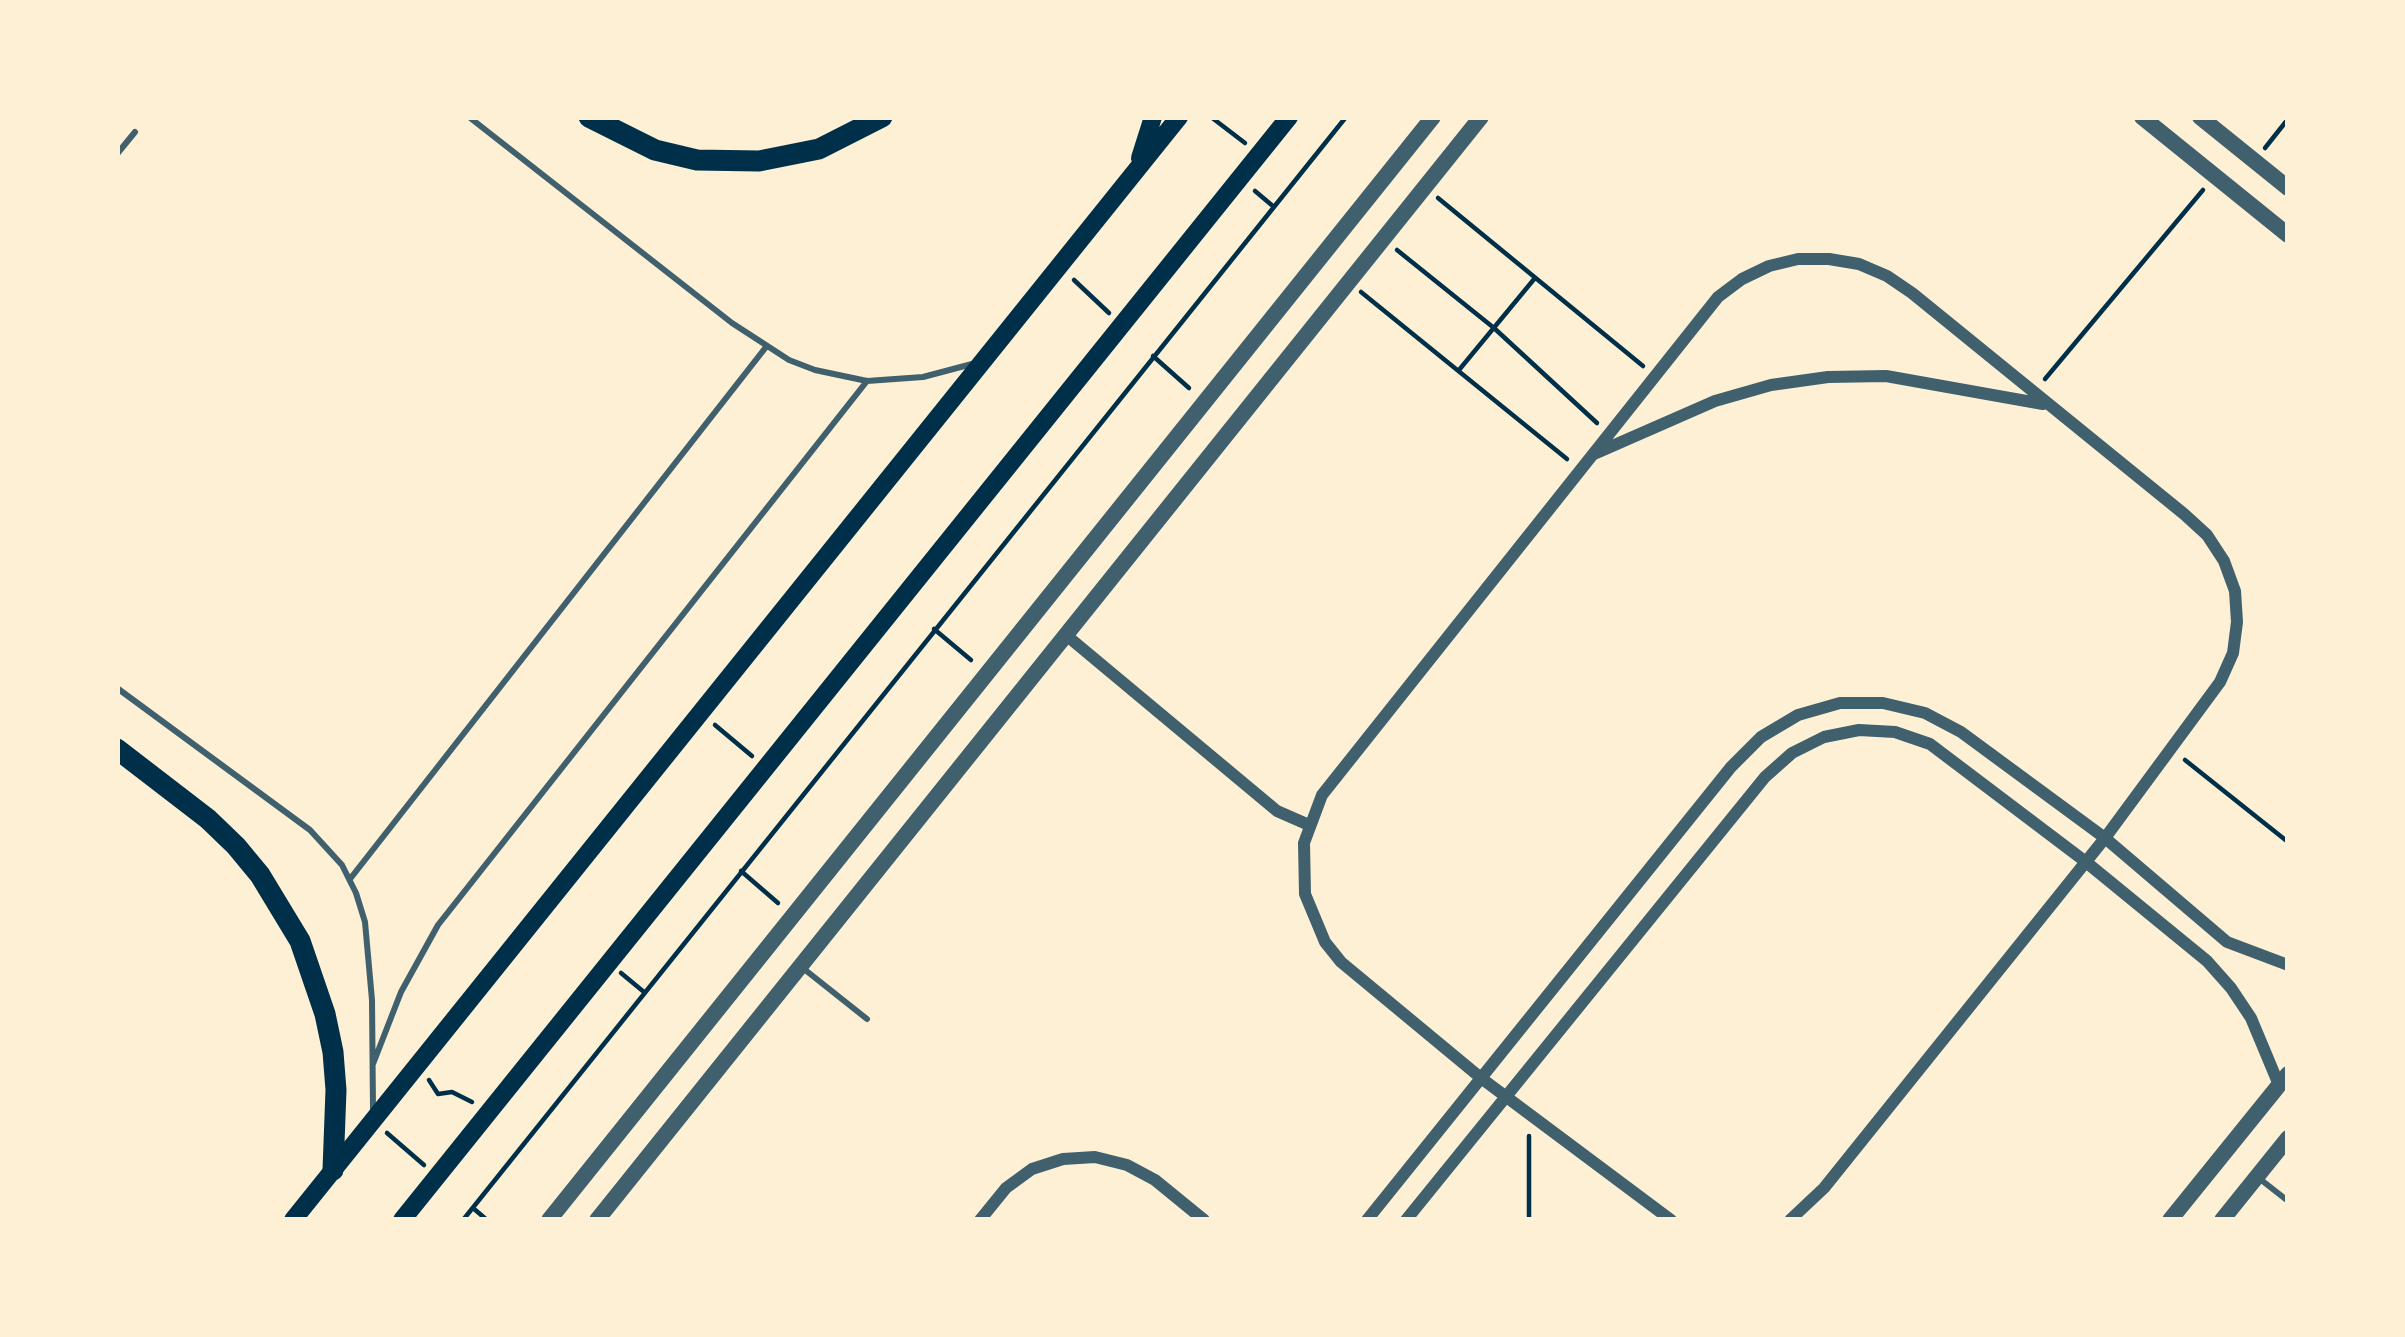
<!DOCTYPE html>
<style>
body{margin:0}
#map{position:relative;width:2405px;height:1337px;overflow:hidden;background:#fdf0d5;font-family:Figtree,sans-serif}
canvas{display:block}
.frame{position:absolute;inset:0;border:120px solid #fdf0d5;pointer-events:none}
</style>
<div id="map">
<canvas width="2405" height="1337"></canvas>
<div class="frame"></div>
</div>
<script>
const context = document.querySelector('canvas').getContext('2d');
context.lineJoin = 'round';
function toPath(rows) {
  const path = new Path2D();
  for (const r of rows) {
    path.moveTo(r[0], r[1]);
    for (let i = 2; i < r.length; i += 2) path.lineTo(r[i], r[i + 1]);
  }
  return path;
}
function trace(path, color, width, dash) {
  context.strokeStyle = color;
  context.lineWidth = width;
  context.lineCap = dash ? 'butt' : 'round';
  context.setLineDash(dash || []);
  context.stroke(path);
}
const path = toPath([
 [1211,117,1245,143],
 [2265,148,2288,119],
 [1255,191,1274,207],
 [1438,198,1643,366],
 [1397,250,1494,328,1597,423],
 [1074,280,1109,313],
 [1361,292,1567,459],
 [1153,356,1189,388],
 [1459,370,1535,278],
 [2045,379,2203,190],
 [934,629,971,660],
 [715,725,752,756],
 [2185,760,2288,842],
 [741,871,778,903],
 [621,973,644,992],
 [429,1080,438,1094,452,1092,472,1102],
 [387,1133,424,1165],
 [1529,1136,1529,1220],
 [473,1208,487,1220],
 [463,1220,1346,117]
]);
const service = toPath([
 [469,117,732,323,789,360,815,370,867,381,923,377,972,364],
 [117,154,135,132],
 [117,688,310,830,342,865,356,893,365,922,372,1000,373,1109],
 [350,879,766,347],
 [804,969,867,1019],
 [373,1064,401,992,438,925,867,381],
 [2260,1179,2288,1201]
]);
const minor = toPath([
 [1594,454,1715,401,1771,385,1828,377,1886,376,2043,404],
 [1066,635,1277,811,1309,825],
 [980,1220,1006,1188,1032,1169,1063,1159,1095,1157,1127,1165,1155,1180,1204,1220],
 [1367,1220,1731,767,1761,737,1798,715,1840,703,1883,703,1925,713,1961,732,2105,838,2227,942,2288,965],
 [1406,1220,1765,777,1792,753,1824,737,1859,730,1895,732,1930,744,2086,862,2207,961,2231,988,2251,1018,2279,1085],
 [1671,1220,1481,1078,1341,962,1325,942,1305,894,1304,843,1322,795,1718,297,1742,279,1769,266,1798,259,1829,259,1859,264,1887,276,1912,293,2184,514,2207,535,2224,561,2235,591,2237,622,2233,653,2220,682,2105,838,1824,1188,1790,1220]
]);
const tertiary = toPath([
 [2142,117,2288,235],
 [2200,117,2288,188],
 [549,1220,1433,117],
 [597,1220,1481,117],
 [2170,1220,2288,1074],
 [2222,1220,2288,1138]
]);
const secondary = toPath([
 [1140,158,1153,117],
 [293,1220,1179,117],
 [402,1220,1289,117]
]);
const trunk = toPath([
 [589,117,655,150,697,160,759,161,819,149,882,117],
 [117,749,208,819,236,846,260,875,300,941,325,1014,333,1052,336,1090,333,1170]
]);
trace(path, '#003049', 4.5);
trace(service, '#3f606c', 6);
trace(minor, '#3f606c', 12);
trace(tertiary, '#3f606c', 16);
trace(secondary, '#003049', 18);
trace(trunk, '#003049', 21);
</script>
